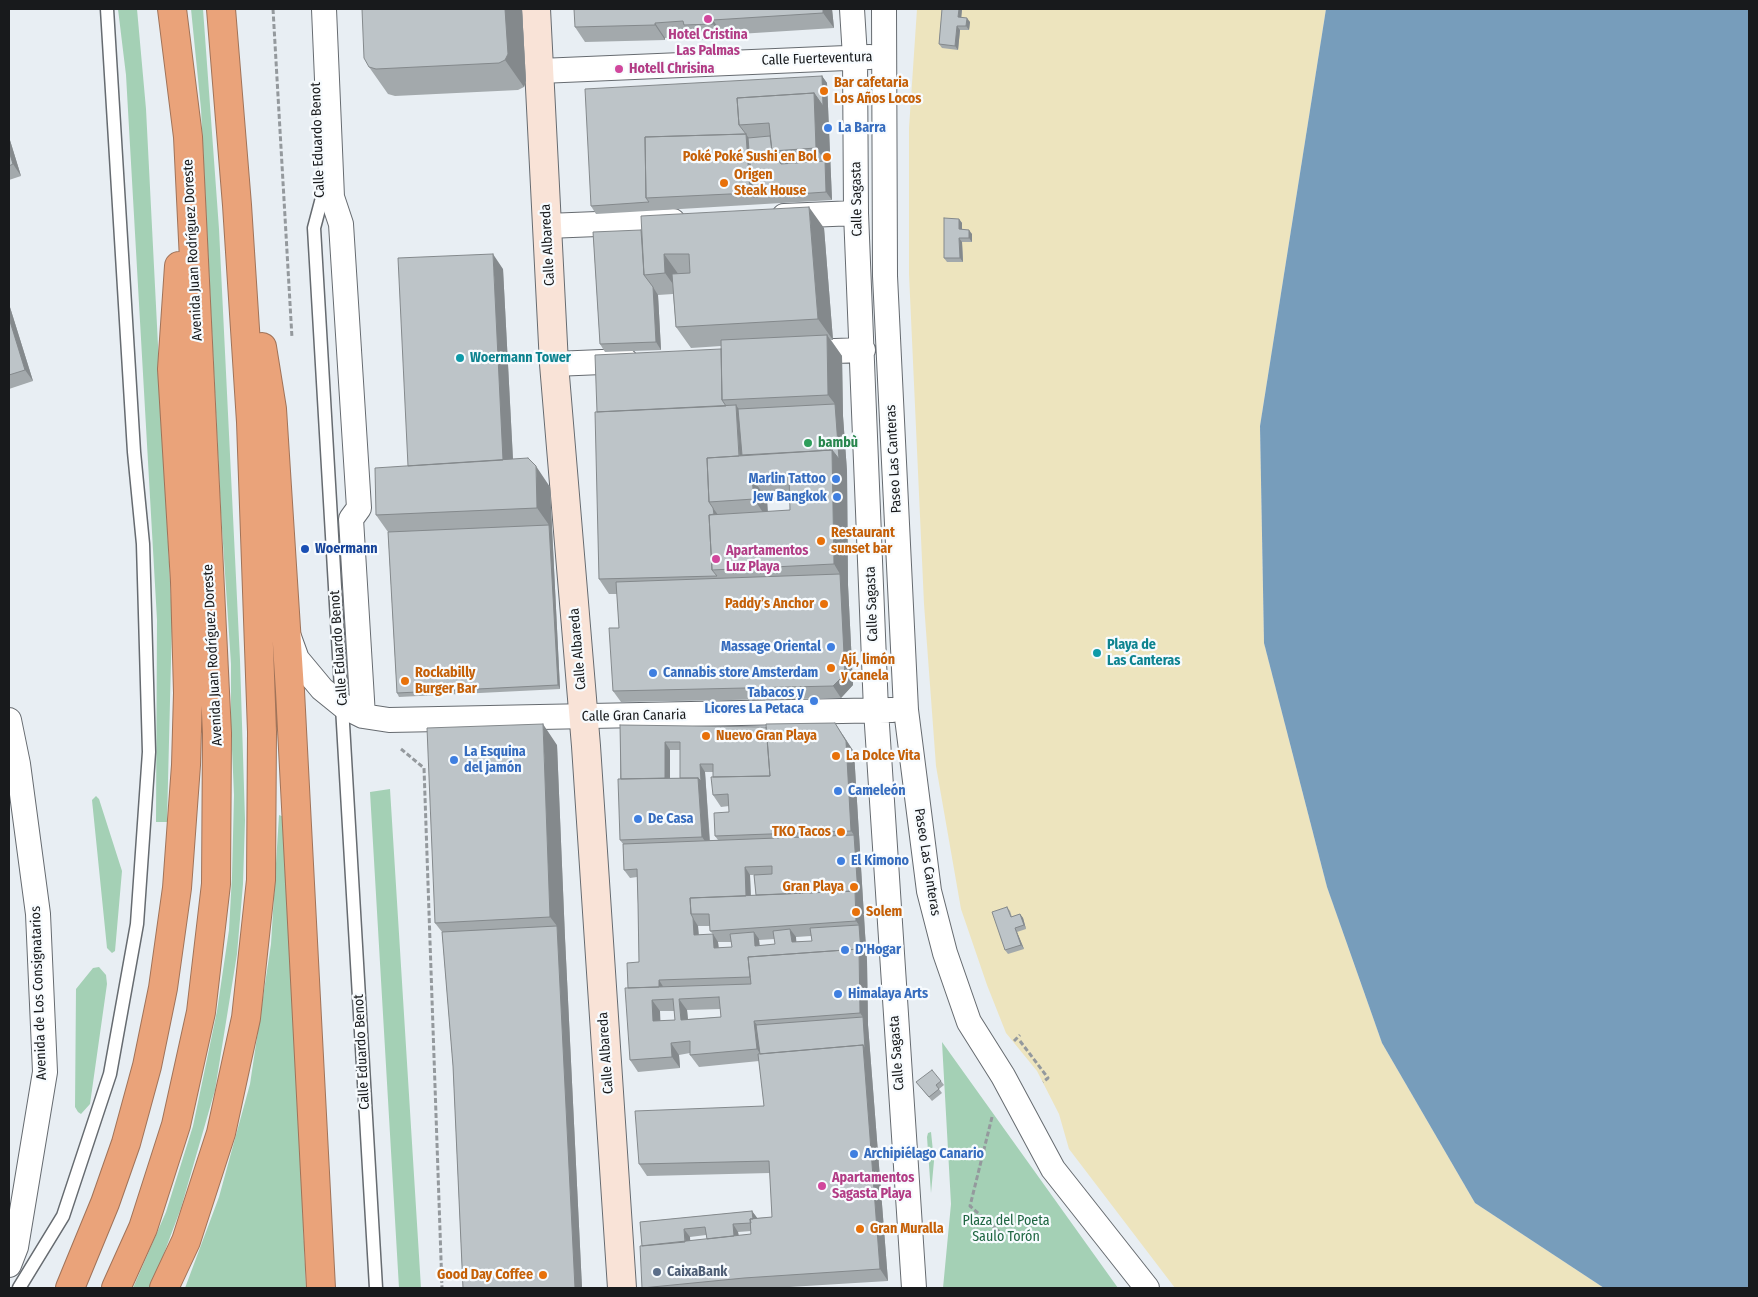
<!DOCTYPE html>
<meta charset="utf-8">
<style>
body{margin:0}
#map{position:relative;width:1758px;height:1297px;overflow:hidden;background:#e8eef3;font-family:"Fira Sans Condensed",sans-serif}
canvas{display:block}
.frame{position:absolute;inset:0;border:10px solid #181a1c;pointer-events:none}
</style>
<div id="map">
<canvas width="1758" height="1297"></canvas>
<div class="frame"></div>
</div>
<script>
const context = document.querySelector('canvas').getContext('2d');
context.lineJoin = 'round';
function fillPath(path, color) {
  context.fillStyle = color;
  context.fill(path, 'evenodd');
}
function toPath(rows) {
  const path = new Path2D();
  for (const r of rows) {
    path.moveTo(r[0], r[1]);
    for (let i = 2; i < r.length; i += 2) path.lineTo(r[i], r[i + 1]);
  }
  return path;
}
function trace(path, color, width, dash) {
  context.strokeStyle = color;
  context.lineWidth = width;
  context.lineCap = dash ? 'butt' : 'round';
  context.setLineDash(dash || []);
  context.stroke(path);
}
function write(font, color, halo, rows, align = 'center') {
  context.font = font + ' "Fira Sans Condensed",sans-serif';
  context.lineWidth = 4.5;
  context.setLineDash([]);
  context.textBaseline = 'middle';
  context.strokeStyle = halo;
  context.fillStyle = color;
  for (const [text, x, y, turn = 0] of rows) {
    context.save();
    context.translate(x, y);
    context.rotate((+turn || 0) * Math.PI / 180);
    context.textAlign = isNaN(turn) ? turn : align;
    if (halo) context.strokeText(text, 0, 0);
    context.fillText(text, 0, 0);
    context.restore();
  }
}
const green = toPath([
 [118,9,137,9,146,109,172,621,167,822,156,822,157,620,126,75],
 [191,9,203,9,219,229,240,660,245,820,243,884,237,954,215,1090,181,1208,160,1264,149,1288,133,1288,166,1212,193,1126,217,1011,229,930,232,876,234,795,231,726,231,664,221,513,201,109],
 [390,789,421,1288,399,1288,370,792],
 [96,796,99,799,122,871,115,951,112,953,107,948,92,800],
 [279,815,284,817,286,827,306,1288,185,1288,219,1197,250,1084,271,944],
 [99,967,106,975,107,984,90,1104,81,1114,78,1112,75,1107,76,989,93,968],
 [942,1042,1118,1288,943,1288,951,1204],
 [931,1132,934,1161,931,1193,927,1137,928,1133]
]);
const sand = toPath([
 [917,9,1326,9,1260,426,1264,643,1327,887,1382,1043,1475,1203,1604,1288,1175,1288,1069,1149,1059,1114,1037,1071,1006,1033,987,985,961,909,936,766,924,604,909,274,909,128]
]);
const water = toPath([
 [1326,9,1749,9,1749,1288,1604,1288,1475,1203,1382,1043,1327,887,1264,643,1260,426]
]);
const path = toPath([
 [273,9,292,338],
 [401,749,424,768,442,1288],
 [1014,1041,1020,1035],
 [1020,1041,1048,1078,1043,1082],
 [992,1117,970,1206,1003,1235,998,1241]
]);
const lane = toPath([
 [323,194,314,228,376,1288],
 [19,1288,63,1216,110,1074,137,924,149,752,143,544,134,452,107,9]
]);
const street = toPath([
 [324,9,332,197,341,224,359,508,351,519,363,716],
 [852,9,855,57,856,213,876,710,914,1288],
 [884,9,885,276,906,710,929,891,945,953,969,1022,1003,1076,1053,1169,1147,1288],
 [540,71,870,57],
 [784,216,856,213],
 [547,226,673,221],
 [807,352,863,350],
 [554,364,626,361],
 [289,637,297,659,322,689,343,706,363,716,389,720,892,710],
 [9,720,18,764,38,914,45,1072,16,1247,9,1265]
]);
const secondary = toPath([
 [536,9,554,364,586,746,622,1288]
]);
const highway = toPath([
 [262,347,272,409,290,691,321,1288],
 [70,1288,105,1203,126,1143,147,1066,163,988,177,888,186,765,188,693,185,582,172,369,179,266],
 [116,1288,143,1228,176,1125,201,1012,216,884,217,733,188,137,172,9],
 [164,1288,186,1241,221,1133,246,1018,261,880,262,732,251,422,237,205,221,9]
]);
const wall = toPath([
 [362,9,522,9,526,81,524,87,518,90,395,96,388,94,369,67],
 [832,9,834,28,723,35,723,39,694,40,691,36,665,38,665,40,585,42,575,27],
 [942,9,962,9,961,17,970,22,969,30,960,30,958,50,942,48,939,44],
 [822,76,827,83,832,200,596,214,591,206],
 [9,137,21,176,9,180],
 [959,219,962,223,962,229,972,234,972,242,962,242,963,262,947,262,944,258],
 [824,228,833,340,831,340,842,356,843,416,847,471,848,585,853,685,841,698,621,702,613,691,619,628,617,594,609,594,599,579,597,412,721,349,721,346,691,348,676,327,673,294,658,295,661,350,605,352,600,344,593,232],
 [790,498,790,510,768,512,767,499],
 [503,269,513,459,550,487,560,689,399,697,397,693,388,532,376,515,408,466],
 [9,304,33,381,9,389],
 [620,725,843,735,854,752,865,933,867,961,868,1025,888,1281,773,1288,642,1288,642,1246,640,1222,752,1211,757,1218,772,1217,770,1173,647,1176,639,1164,764,1106,759,1061,699,1067,690,1055,690,1053,679,1055,680,1068,638,1072,630,1060,628,988,639,962,638,904,637,877,630,878,624,870,623,844,620,840],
 [670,750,680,750,680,778,670,778],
 [705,772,713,772,713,795,721,807,729,806,729,812,715,836,718,840,710,840],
 [750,875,754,875,756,895,751,895],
 [698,926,710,926,710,931,713,934,699,935],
 [811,936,812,941,796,942,796,937],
 [775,939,775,944,760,946,759,940],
 [718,942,731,942,732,947,719,948],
 [720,1009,721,1017,688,1019,687,1010],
 [660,1011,674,1011,675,1020,660,1021],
 [751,1231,751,1234,739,1236,738,1232],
 [706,1235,707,1239,690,1241,690,1237],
 [557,745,565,938,582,1288,463,1288,453,1066,442,932,435,923],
 [1007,907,1010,911,1012,917,1020,914,1023,918,1026,929,1017,932,1024,949,1008,954,1005,950],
 [941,1081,944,1085,939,1089,942,1093,932,1101,916,1082]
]);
const shadedWall = toPath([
 [505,9,522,9,526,81,524,87,505,60],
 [823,9,832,9,834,28,823,13],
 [959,9,962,9,961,21,958,17],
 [967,18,970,22,969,30,966,26],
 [713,20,723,35,723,39,713,24],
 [655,23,665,38,665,40,655,25],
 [957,26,960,30,958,50,955,46],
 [822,76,827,83,832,200,826,192,825,161,816,148,814,93],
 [746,134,754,146,753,197,750,193],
 [9,137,21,176,13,164,9,151],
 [809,207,824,228,833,340,818,319],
 [959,219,962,223,962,233,959,229],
 [969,230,972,234,972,242,969,238],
 [959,238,962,242,963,262,960,258],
 [493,254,503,269,514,480,503,465],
 [664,254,679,275,680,294,665,273],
 [653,287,658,295,661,350,656,342],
 [9,304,33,381,25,370,9,318],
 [827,335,842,356,843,416,847,471,848,585,853,685,841,698,833,686,840,574,834,564,832,450,835,404,828,395],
 [736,405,746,420,750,465,740,462],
 [536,466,550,487,560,689,558,685,549,525,537,508],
 [752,478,767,499,768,520,754,499],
 [713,508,724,523,716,570],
 [835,723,854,752,865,933,867,961,868,1025,888,1281,880,1269,863,1045,863,1017,860,1013,859,925,856,921,854,835,851,831],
 [543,724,557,745,565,938,582,1288,575,1288,557,926,550,917],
 [665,742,670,750,670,790,665,782],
 [700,764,705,772,710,848,702,837,698,778],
 [745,867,750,875,751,907,746,899],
 [1020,914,1023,918,1026,929,1024,925],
 [693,918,698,926,699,943,694,935],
 [1015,928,1017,932,1024,949,1021,945],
 [790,929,796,937,797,950,792,942],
 [754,932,759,939,760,954,755,946],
 [713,934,718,942,719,956,714,948],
 [659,980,664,988,659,991],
 [679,999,687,1010,689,1031,681,1020],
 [652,1000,660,1011,661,1033,653,1021],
 [754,1021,762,1032,763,1058,757,1049],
 [671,1043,679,1055,680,1068,672,1057],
 [752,1211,758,1219,753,1223],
 [733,1224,738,1232,740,1248,734,1240],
 [684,1229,690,1237,691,1253,686,1245]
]);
const building = toPath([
 [362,9,505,9,508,54,505,60,499,63,376,69,369,67,364,58,362,9],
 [574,9,823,9,823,13,713,20,713,24,684,25,683,21,655,23,655,25,575,27,574,9],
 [942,9,959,9,958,17,967,18,966,26,957,26,955,46,939,44,942,9],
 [822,76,823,106,814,93,737,98,739,125,746,134,645,137,646,198,649,202,591,206,585,89,822,76],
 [814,93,816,148,772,151,769,123,739,125,737,98,814,93],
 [746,134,750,193,646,198,645,137,746,134],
 [770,136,772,151,781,164,825,161,826,192,753,197,748,138,770,136],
 [9,151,13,164,9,166,9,151],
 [809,207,818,319,676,327,672,274,690,273,689,254,664,254,665,273,644,275,641,216,809,207],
 [944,218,959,219,959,229,969,230,969,238,959,238,960,258,944,258,944,218],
 [641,230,644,275,653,287,656,342,600,344,593,232,641,230],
 [493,254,503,460,408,466,398,258,493,254],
 [9,318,25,370,9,375,9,318],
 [827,335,828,395,722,400,721,340,827,335],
 [721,349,722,400,726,406,597,412,595,355,721,349],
 [835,404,839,459,832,450,742,455,738,409,835,404],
 [736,405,739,456,707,458,709,502,713,508,714,514,709,515,712,570,717,576,599,579,595,412,736,405],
 [832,450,834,564,712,570,709,515,790,510,789,476,752,478,754,499,709,502,707,458,832,450],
 [528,458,536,466,537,508,376,515,375,468,528,458],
 [549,525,558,685,397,693,388,532,549,525],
 [840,574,845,674,833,686,613,691,609,628,619,628,616,582,840,574],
 [835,723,846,741,851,831,715,836,714,813,729,812,728,794,713,795,711,777,770,776,766,724,835,723],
 [543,724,550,917,435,923,427,728,543,724],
 [620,725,766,727,770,776,713,777,713,764,700,764,701,781,698,778,680,778,680,742,665,742,665,778,621,779,620,725],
 [698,778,702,837,620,840,618,779,698,778],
 [854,835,858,894,855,891,756,895,754,875,772,874,772,866,745,867,746,896,690,898,691,914,693,918,694,935,713,934,714,948,732,947,730,934,754,932,755,946,775,944,773,931,790,929,792,942,812,941,810,928,859,925,861,953,859,949,748,957,750,977,659,980,659,987,628,988,627,963,639,962,638,904,637,869,624,870,623,844,854,835],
 [855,891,856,921,710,931,709,914,691,914,690,898,855,891],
 [1007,907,1011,917,1020,914,1024,925,1015,928,1021,945,1005,950,992,912,1007,907],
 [557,926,575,1288,463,1288,453,1066,442,932,557,926],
 [859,949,860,1013,754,1021,757,1049,690,1055,690,1041,671,1043,672,1057,630,1060,625,988,751,984,748,957,859,949],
 [719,997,721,1017,681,1020,679,999,719,997],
 [673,999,675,1020,653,1021,652,1000,673,999],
 [863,1017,865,1049,863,1045,760,1054,756,1025,863,1017],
 [863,1045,880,1269,744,1278,642,1288,640,1246,751,1234,750,1219,772,1217,769,1161,639,1164,635,1111,764,1106,758,1054,863,1045],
 [932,1070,941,1081,936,1085,939,1089,929,1097,916,1082,932,1070],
 [752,1211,753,1219,750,1219,751,1223,733,1224,734,1236,707,1239,705,1227,684,1229,685,1242,642,1246,640,1222,752,1211]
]);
const markers = [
 [708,19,5,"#d1479c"],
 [619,69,5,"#d1479c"],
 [824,91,5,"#e8710a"],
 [828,128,5,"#3f7fe0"],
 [827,157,5,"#e8710a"],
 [724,183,5,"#e8710a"],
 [460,358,5,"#0f9aa8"],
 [808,443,5,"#2e9e5b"],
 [836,479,5,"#3f7fe0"],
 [837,497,5,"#3f7fe0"],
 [821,541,5,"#e8710a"],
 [305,549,5,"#1a4fb4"],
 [716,559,5,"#d1479c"],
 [824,604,5,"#e8710a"],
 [831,647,5,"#3f7fe0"],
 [1097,653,5,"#0f9aa8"],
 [831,668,5,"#e8710a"],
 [653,673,5,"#3f7fe0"],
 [405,681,5,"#e8710a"],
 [814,701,5,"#3f7fe0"],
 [706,736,5,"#e8710a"],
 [836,756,5,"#e8710a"],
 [454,760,5,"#3f7fe0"],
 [838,791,5,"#3f7fe0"],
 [638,819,5,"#3f7fe0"],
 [841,832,5,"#e8710a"],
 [841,861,5,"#3f7fe0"],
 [854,887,5,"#e8710a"],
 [856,912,5,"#e8710a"],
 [845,950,5,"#3f7fe0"],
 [838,994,5,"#3f7fe0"],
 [854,1154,5,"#3f7fe0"],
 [822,1186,5,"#d1479c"],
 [860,1229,5,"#e8710a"],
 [657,1272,5,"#5c6f8a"],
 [543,1275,5,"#e8710a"]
];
const hotelNames = [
 ["Hotel Cristina",708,35,"center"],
 ["Las Palmas",708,51,"center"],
 ["Hotell Chrisina",629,69],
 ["Apartamentos",726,551],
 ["Luz Playa",726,567],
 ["Apartamentos",832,1178],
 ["Sagasta Playa",832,1194]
];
const streetNames = [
 ["Calle Fuerteventura",817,59,-2],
 ["Calle Eduardo Benot",318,140,-92],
 ["Calle Sagasta",857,199,-91],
 ["Calle Albareda",548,245,-93],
 ["Avenida Juan Rodríguez Doreste",193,250,-93],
 ["Paseo Las Canteras",894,459,-93],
 ["Calle Sagasta",872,604,-92],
 ["Calle Eduardo Benot",339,648,-94],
 ["Calle Albareda",578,649,-95],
 ["Avenida Juan Rodríguez Doreste",213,655,-93],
 ["Calle Gran Canaria",634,716,-1],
 ["Paseo Las Canteras",927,862,81],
 ["Avenida de Los Consignatarios",39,993,-92],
 ["Calle Eduardo Benot",362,1052,-93],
 ["Calle Albareda",606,1053,-94],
 ["Calle Sagasta",897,1053,-94]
];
const foodNames = [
 ["Bar cafetaria",834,83],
 ["Los Años Locos",834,99],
 ["Poké Poké Sushi en Bol",817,157,"right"],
 ["Origen",734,175],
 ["Steak House",734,191],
 ["Restaurant",831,533],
 ["sunset bar",831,549],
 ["Paddy’s Anchor",814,604,"right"],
 ["Ají, limón",841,660],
 ["y canela",841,676],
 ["Rockabilly",415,673],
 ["Burger Bar",415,689],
 ["Nuevo Gran Playa",716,736],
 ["La Dolce Vita",846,756],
 ["TKO Tacos",831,832,"right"],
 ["Gran Playa",844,887,"right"],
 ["Solem",866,912],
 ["Gran Muralla",870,1229],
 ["Good Day Coffee",533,1275,"right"]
];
const shopNames = [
 ["La Barra",838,128],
 ["Marlin Tattoo",826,479,"right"],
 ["Jew Bangkok",827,497,"right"],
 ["Massage Oriental",821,647,"right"],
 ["Cannabis store Amsterdam",663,673],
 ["Tabacos y",804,693,"right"],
 ["Licores La Petaca",804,709,"right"],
 ["La Esquina",464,752],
 ["del jamón",464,768],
 ["Cameleón",848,791],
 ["De Casa",648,819],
 ["El Kimono",851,861],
 ["D'Hogar",855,950],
 ["Himalaya Arts",848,994],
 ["Archipiélago Canario",864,1154]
];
const cultureNames = [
 ["Woermann Tower",470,358],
 ["Playa de",1107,645],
 ["Las Canteras",1107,661]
];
const leisureNames = [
 ["bambù",818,443]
];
const transitNames = [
 ["Woermann",315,549]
];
const parkNames = [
 ["Plaza del Poeta",1006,1221],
 ["Saulo Torón",1006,1237]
];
const serviceNames = [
 ["CaixaBank",667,1272]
];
fillPath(green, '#a4d0b5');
fillPath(sand, '#ede4be');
fillPath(water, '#779dbb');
trace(lane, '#666b70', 15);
trace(street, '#666b70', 26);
trace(secondary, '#666b70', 30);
trace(highway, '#a07359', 30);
trace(path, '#94999d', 3, [5, 2.5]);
trace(lane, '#fff', 12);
trace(street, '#fff', 24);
trace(secondary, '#f9e3d7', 28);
trace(highway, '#eaa37a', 28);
fillPath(wall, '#a3a9ac');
fillPath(shadedWall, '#84898c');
fillPath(building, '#bdc4c8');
trace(building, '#84898c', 1);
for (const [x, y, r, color] of markers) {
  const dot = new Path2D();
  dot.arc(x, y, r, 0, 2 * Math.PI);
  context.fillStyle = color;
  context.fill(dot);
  trace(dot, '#f7fbfe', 2);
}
write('bold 14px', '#b23c85', '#f7fbfe', hotelNames, 'left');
write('14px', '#181a1c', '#f7fbfe', streetNames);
write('bold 14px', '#c56008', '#f7fbfe', foodNames, 'left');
write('bold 14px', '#366cbe', '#f7fbfe', shopNames, 'left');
write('bold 14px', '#0d838f', '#f7fbfe', cultureNames, 'left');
write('bold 14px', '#27864d', '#f7fbfe', leisureNames, 'left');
write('bold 14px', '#164399', '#f7fbfe', transitNames, 'left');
write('14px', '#1f6642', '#f7fbfe', parkNames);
write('bold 14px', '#4e5e75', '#f7fbfe', serviceNames, 'left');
</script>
